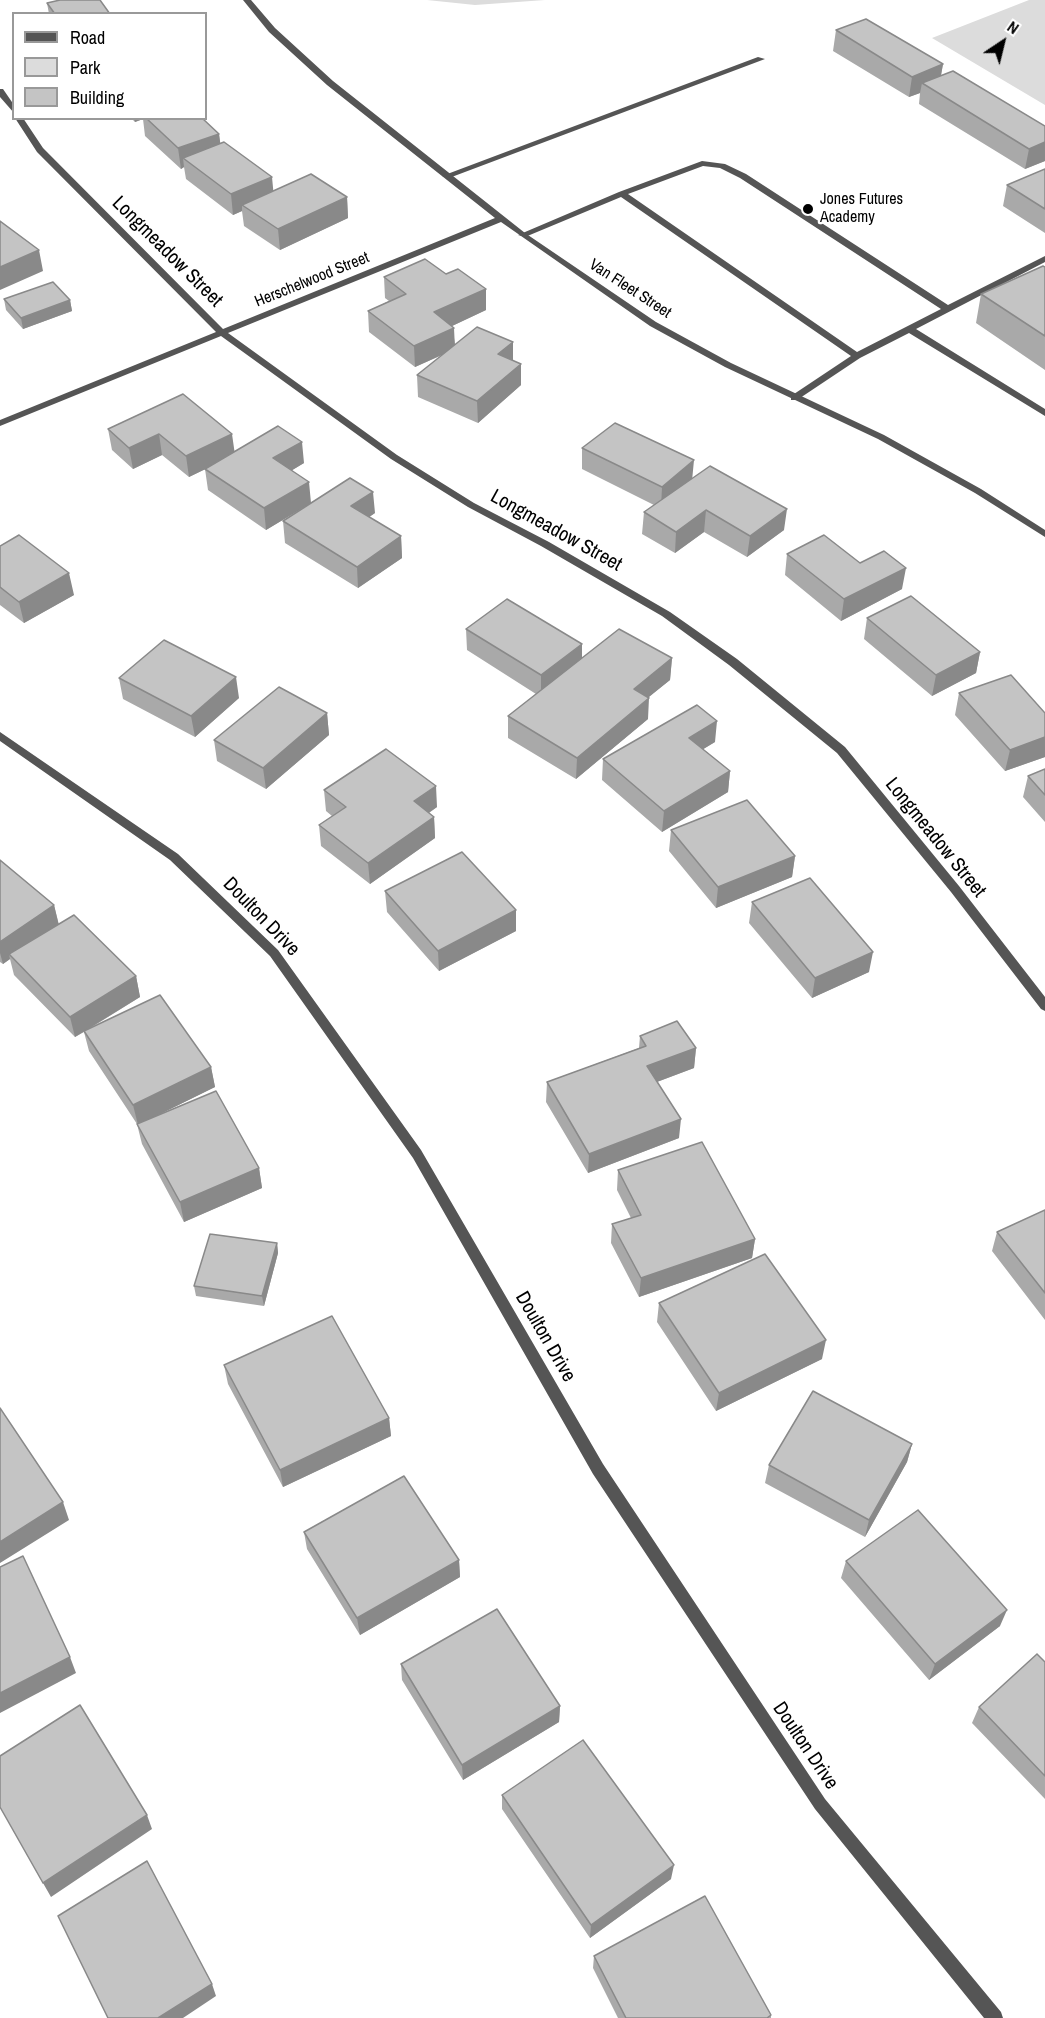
<!DOCTYPE html>
<style>
body{margin:0}
#map{position:relative;width:1045px;height:2018px;overflow:hidden;background:#fff;font-family:"Archivo Narrow",sans-serif}
canvas{display:block}
.legend{position:absolute;left:12px;top:12px;width:195px;height:108px;box-sizing:border-box;background:#fff;border:2px solid #999;margin:0;padding:8px 10px;list-style:none;font-size:18px;color:#000}
.legend li{display:flex;align-items:center;gap:12px;height:30px}
.legend b{width:30px;border:2px solid #999}
.north{position:absolute;left:973px;top:12px;width:60px;height:60px;-webkit-text-stroke:4px #fff;paint-order:stroke;rotate:35deg;font-size:16px;font-weight:700;line-height:24px;text-align:center;color:#000}
.north::after{content:'';display:block;margin:auto;width:21px;height:27px;background:#000;clip-path:polygon(50% 0,100% 100%,50% 72%,0 100%)}
</style>
<div id="map">
<canvas width="1045" height="2018"></canvas>
<ul class="legend">
<li><b style="height:8px;background:#555"></b>Road</li>
<li><b style="height:16px;background:#dcdcdc"></b>Park</li>
<li><b style="height:16px;background:#c4c4c4"></b>Building</li>
</ul>
<div class="north">N</div>
</div>
<script>
const context = document.querySelector('canvas').getContext('2d');
context.lineJoin = 'round';
function fillPath(path, color) {
  context.fillStyle = color;
  context.fill(path, 'evenodd');
}
function toPath(rows) {
  const path = new Path2D();
  for (const r of rows) {
    path.moveTo(r[0], r[1]);
    for (let i = 2; i < r.length; i += 2) path.lineTo(r[i], r[i + 1]);
  }
  return path;
}
function trace(path, color, width, dash) {
  context.strokeStyle = color;
  context.lineWidth = width;
  context.lineCap = dash ? 'butt' : 'round';
  context.setLineDash(dash || []);
  context.stroke(path);
}
function write(font, color, halo, rows, align = 'center') {
  context.font = font + ' "Archivo Narrow",sans-serif';
  context.lineWidth = 4.5;
  context.setLineDash([]);
  context.textBaseline = 'middle';
  context.strokeStyle = halo;
  context.fillStyle = color;
  for (const [text, x, y, turn = 0] of rows) {
    context.save();
    context.translate(x, y);
    context.rotate((+turn || 0) * Math.PI / 180);
    context.textAlign = isNaN(turn) ? turn : align;
    if (halo) context.strokeText(text, 0, 0);
    context.fillText(text, 0, 0);
    context.restore();
  }
}
const green = toPath([
 [427,0,545,0,475,5],
 [1029,0,1045,0,1045,105,932,38]
]);
const lane = toPath([
 [758,57,765,59,449,178,442,176,758,57],
 [702,161,725,164,746,174,948,305,1045,256,1045,262,916,329,1045,409,1045,416,909,333,860,358,797,400,791,400,791,396,851,356,621,197,525,237,518,235,619,192,702,161],
 [703,166,720,168,740,178,941,309,857,352,628,194,703,166]
]);
const street = toPath([
 [243,0,251,0,275,28,333,81,525,233,656,322,731,363,884,435,981,489,1045,530,1045,537,975,493,878,439,725,367,650,326,501,222,228,333,397,455,474,503,549,542,670,612,737,659,845,747,959,886,1045,997,1045,1011,1041,1009,951,892,837,753,729,665,662,616,541,546,468,507,391,459,221,336,0,426,0,420,216,332,37,152,15,118,23,118,43,148,223,329,495,218,327,85,269,32,243,0],
 [0,89,3,89,14,105,14,113,0,97,0,89],
 [0,732,178,854,278,950,421,1150,603,1464,825,1799,1001,2012,1003,2018,984,2018,815,1809,593,1474,413,1158,270,956,170,860,0,741,0,732]
]);
const wall = toPath([
 [47,3,110,14,49,14],
 [836,30,943,64,941,76,1045,126,1045,161,1025,169,919,104,920,93,909,97,833,51],
 [131,118,202,118,219,134,220,143,273,191,347,197,348,218,280,250,244,226,242,211,233,215,186,179,184,167,181,169,145,136,143,119,135,122],
 [1045,169,1045,233,1003,206,1007,185],
 [1045,267,1045,370,976,323,981,294],
 [446,274,486,289,486,310,452,326,455,344,513,361,521,364,521,385,478,423,418,397,417,375,442,355,415,367,369,332,368,311,389,301,385,298,384,277],
 [4,299,70,300,72,311,23,329,6,310],
 [183,394,234,452,304,463,292,470,311,503,266,530,208,490,205,469,189,477,162,455,133,469,112,450,108,429],
 [582,448,693,478,784,530,747,557,704,532,675,553,642,534,644,512,654,505,582,469],
 [375,513,369,517,401,536,402,558,358,588,285,543,283,521],
 [0,546,74,595,24,623,0,605],
 [787,554,860,563,902,589,841,621,785,575],
 [867,618,980,652,976,673,932,696,864,639],
 [466,629,582,644,582,658,672,658,670,680,648,697,648,719,576,779,508,738,508,716,536,694,467,650],
 [119,678,239,698,195,737,123,699],
 [959,693,1045,713,1045,757,1005,771,955,715],
 [327,713,329,735,266,789,217,761,214,740],
 [715,742,703,749,730,771,728,792,662,832,602,780,603,759],
 [1045,769,1045,822,1023,797,1028,776],
 [324,790,437,807,429,813,434,817,435,838,370,884,321,846,319,825,332,816,326,811],
 [671,830,795,856,792,877,716,908,669,851],
 [0,860,54,905,59,925,136,976,140,997,92,1027,211,1067,215,1087,152,1118,259,1168,262,1188,184,1222,142,1144,137,1124,89,1051,84,1032,75,1037,14,975,10,959,3,964,0,962],
 [385,891,516,931,439,971,387,912],
 [752,902,869,972,812,998,749,923],
 [640,1036,696,1048,694,1068,657,1082,679,1138,588,1173,546,1102,547,1082,639,1048],
 [618,1170,755,1239,752,1258,639,1297,611,1243,612,1224,631,1218,617,1190],
 [1045,1210,1045,1320,992,1251,997,1232],
 [277,1243,278,1253,264,1306,196,1296,194,1286],
 [659,1303,822,1359,716,1411,657,1322],
 [224,1365,389,1418,391,1436,283,1487,228,1384],
 [912,1444,907,1462,865,1537,765,1483,769,1465],
 [304,1532,459,1560,460,1577,360,1635,307,1549],
 [846,1561,1000,1626,929,1680,841,1578],
 [1045,1662,1045,1799,972,1723,979,1707],
 [401,1664,560,1706,559,1722,463,1780,402,1680],
 [502,1795,671,1879,590,1938,502,1809],
 [594,1956,771,2015,771,2018,618,2018,593,1968]
]);
const shadedWall = toPath([
 [943,64,939,85,922,83,920,93,909,97,912,77],
 [134,118,143,118,143,119,135,122],
 [219,134,222,155,183,158,184,167,181,169,178,148],
 [1045,142,1045,161,1025,169,1029,149],
 [272,177,274,198,242,205,242,211,233,215,231,194],
 [347,197,348,218,280,250,278,229],
 [39,250,43,271,0,290,0,267],
 [486,289,486,310,435,334,434,312],
 [70,300,72,311,23,329,21,318],
 [454,328,455,349,415,367,414,346],
 [513,342,513,363,498,354],
 [521,364,521,385,478,423,477,401],
 [159,434,162,455,133,469,129,448],
 [232,434,235,455,189,477,186,456],
 [302,442,304,463,276,480,273,458],
 [694,460,692,481,661,508,662,487],
 [309,482,311,503,266,530,264,508],
 [373,492,375,513,353,528,351,506],
 [787,509,784,530,747,557,750,536],
 [706,510,704,532,675,553,676,532],
 [401,536,402,558,358,588,357,567],
 [906,568,902,589,841,621,844,599],
 [69,573,74,595,24,623,19,602],
 [582,644,582,665,541,697,541,675],
 [980,652,976,673,932,696,936,675],
 [672,658,670,680,633,710,634,689],
 [236,677,239,698,195,737,191,716],
 [649,698,648,719,576,779,577,758],
 [327,713,329,735,266,789,263,768],
 [717,721,715,742,687,759,689,738],
 [1045,737,1045,757,1005,771,1010,750],
 [730,771,728,792,662,832,664,811],
 [436,786,437,807,415,822,414,801],
 [434,817,435,838,370,884,368,863],
 [795,856,792,877,716,908,718,887],
 [54,905,59,926,9,954,10,959,3,964,0,953,0,942],
 [516,910,516,931,439,971,438,951],
 [873,952,869,972,812,998,815,978],
 [136,976,140,997,75,1037,70,1017],
 [696,1048,694,1068,646,1086,647,1066],
 [211,1067,215,1087,138,1125,133,1105],
 [681,1119,679,1138,588,1173,589,1154],
 [259,1168,262,1188,184,1222,180,1202],
 [755,1239,752,1258,639,1297,641,1278],
 [277,1243,278,1253,264,1306,262,1296],
 [826,1340,822,1359,716,1411,719,1393],
 [389,1418,391,1436,283,1487,280,1470],
 [912,1444,907,1462,865,1537,869,1520],
 [63,1502,69,1520,0,1563,0,1542],
 [459,1560,460,1577,360,1635,357,1618],
 [1007,1610,1000,1626,929,1680,935,1664],
 [70,1657,76,1673,0,1713,0,1693],
 [560,1706,559,1722,463,1780,462,1765],
 [147,1815,152,1829,51,1897,43,1883],
 [674,1865,671,1879,590,1938,591,1925],
 [212,1984,216,1996,183,2018,158,2018]
]);
const building = toPath([
 [60,0,100,0,110,14,55,14,47,3,60,0],
 [866,19,943,64,912,77,836,30,866,19],
 [953,71,1045,126,1045,142,1029,149,922,83,953,71],
 [146,118,202,118,219,134,178,148,146,118],
 [224,142,272,177,231,194,183,158,224,142],
 [1045,169,1045,209,1007,185,1045,169],
 [311,174,347,197,278,229,242,205,311,174],
 [0,221,39,250,0,267,0,221],
 [425,259,446,274,458,269,486,289,434,312,454,328,414,346,368,311,406,294,384,277,425,259],
 [1043,266,1045,267,1045,336,981,294,1043,266],
 [53,282,70,300,21,318,4,299,53,282],
 [477,327,513,342,498,354,521,364,477,401,417,375,477,327],
 [183,394,232,434,186,456,159,434,129,448,108,429,183,394],
 [615,423,694,460,662,487,582,448,615,423],
 [278,426,302,442,273,458,309,482,264,508,205,469,278,426],
 [710,466,787,509,750,536,706,510,676,532,644,512,710,466],
 [350,478,373,492,351,506,401,536,357,567,283,521,350,478],
 [19,535,69,573,19,602,0,587,0,546,19,535],
 [824,535,860,563,884,551,906,568,844,599,787,554,824,535],
 [911,596,980,652,936,675,867,618,911,596],
 [507,599,582,644,541,675,466,629,507,599],
 [619,629,672,658,634,689,649,698,577,758,508,716,619,629],
 [164,640,236,677,191,716,119,678,164,640],
 [1011,675,1045,713,1045,737,1010,750,959,693,1011,675],
 [279,687,327,713,263,768,214,740,279,687],
 [697,705,717,721,689,738,730,771,664,811,603,759,697,705],
 [386,749,436,786,414,801,434,817,368,863,319,825,346,807,324,790,386,749],
 [1045,769,1045,795,1028,776,1045,769],
 [747,800,795,856,718,887,671,830,747,800],
 [462,852,516,910,438,951,385,891,462,852],
 [0,860,54,905,0,942,0,860],
 [810,878,873,952,815,978,752,902,810,878],
 [74,915,136,976,70,1017,9,954,74,915],
 [160,995,211,1067,133,1105,84,1031,160,995],
 [677,1021,696,1048,647,1066,681,1119,589,1154,547,1082,646,1046,640,1036,677,1021],
 [216,1091,259,1168,180,1202,137,1124,216,1091],
 [702,1142,755,1239,641,1278,612,1224,641,1215,618,1170,702,1142],
 [1045,1210,1045,1293,997,1232,1045,1210],
 [210,1234,277,1243,262,1296,194,1286,210,1234],
 [765,1254,826,1340,719,1393,659,1303,765,1254],
 [332,1316,389,1418,280,1470,224,1365,332,1316],
 [813,1391,912,1444,869,1520,769,1465,813,1391],
 [0,1408,63,1502,0,1542,0,1408],
 [404,1476,459,1560,357,1618,304,1532,404,1476],
 [918,1510,1007,1610,935,1664,846,1561,918,1510],
 [23,1556,70,1657,0,1693,0,1567,23,1556],
 [497,1609,560,1706,462,1765,401,1664,497,1609],
 [1037,1654,1045,1662,1045,1776,979,1707,1037,1654],
 [80,1705,147,1815,43,1883,0,1807,0,1756,80,1705],
 [583,1740,674,1865,591,1925,502,1795,583,1740],
 [147,1861,212,1984,158,2018,108,2018,58,1916,147,1861],
 [705,1896,771,2015,767,2018,626,2018,594,1956,705,1896]
]);
const markers = [
 [808,209,6,"#000"]
];
const farPoinames = [
 ["Jones Futures",820,200],
 ["Academy",820,218]
];
const farStreetnames = [
 ["Herschelwood Street",312,280,-22],
 ["Van Fleet Street",630,289,33]
];
const streetNames = [
 ["Longmeadow Street",167,252,45],
 ["Longmeadow Street",556,531,29],
 ["Longmeadow Street",935,838,51],
 ["Doulton Drive",261,917,46],
 ["Doulton Drive",545,1337,60],
 ["Doulton Drive",805,1746,56]
];
fillPath(green, '#dcdcdc');
fillPath(lane, '#555');
fillPath(street, '#555');
fillPath(wall, '#a9a9a9');
fillPath(shadedWall, '#898989');
fillPath(building, '#c4c4c4');
trace(building, '#898989', 1.5);
for (const [x, y, r, color] of markers) {
  const dot = new Path2D();
  dot.arc(x, y, r, 0, 2 * Math.PI);
  context.fillStyle = color;
  context.fill(dot);
  trace(dot, '#fff', 2);
}
write('16px', '#000', '#fff', farPoinames, 'left');
write('16px', '#000', '#fff', farStreetnames);
write('20px', '#000', '#fff', streetNames);
</script>
